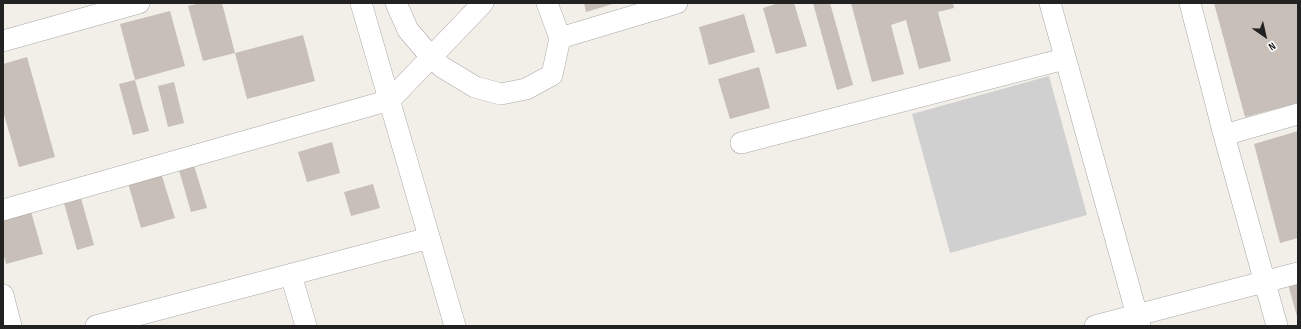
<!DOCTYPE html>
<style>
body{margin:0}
#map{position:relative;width:1301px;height:329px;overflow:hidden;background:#f2efe9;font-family:"Sofia Sans Condensed",sans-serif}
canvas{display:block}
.frame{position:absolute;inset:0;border:4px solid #222;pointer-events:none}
.north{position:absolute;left:1245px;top:16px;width:40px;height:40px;-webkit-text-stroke:3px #fff;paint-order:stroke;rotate:146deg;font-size:11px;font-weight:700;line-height:16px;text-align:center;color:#222}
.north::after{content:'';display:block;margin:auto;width:14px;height:18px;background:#222;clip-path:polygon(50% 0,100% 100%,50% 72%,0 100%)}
</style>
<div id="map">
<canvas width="1301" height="329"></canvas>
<div class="frame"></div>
<div class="north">N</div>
</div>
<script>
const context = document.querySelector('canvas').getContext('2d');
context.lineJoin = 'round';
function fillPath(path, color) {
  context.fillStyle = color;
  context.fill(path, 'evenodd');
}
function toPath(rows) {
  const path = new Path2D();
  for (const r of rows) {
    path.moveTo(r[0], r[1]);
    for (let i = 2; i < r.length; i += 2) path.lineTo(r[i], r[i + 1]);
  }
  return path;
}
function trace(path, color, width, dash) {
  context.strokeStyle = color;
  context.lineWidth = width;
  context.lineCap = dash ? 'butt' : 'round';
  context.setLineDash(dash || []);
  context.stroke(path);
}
const religious = toPath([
 [1049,76,1087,215,950,253,912,114]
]);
const building = toPath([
 [200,3,222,3,235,53,203,61,188,6],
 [584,3,616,3,586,12],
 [779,3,794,3,807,46,776,54,763,8],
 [813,3,830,3,853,85,837,90],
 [851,3,953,3,954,8,938,12,951,61,919,69,906,20,891,25,904,74,872,82],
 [1214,3,1298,3,1298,103,1245,117],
 [170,11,185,66,135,80,120,24],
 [744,14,755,52,709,65,699,27],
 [303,35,315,81,247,99,235,53],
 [27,57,55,157,19,167,3,111,3,64],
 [759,67,770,108,730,119,718,79],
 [135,80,149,131,133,135,119,84],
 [174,82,184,123,168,127,158,86],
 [1298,131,1298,238,1280,243,1254,144],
 [332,142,340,173,307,182,298,152],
 [193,162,207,208,191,212,178,167],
 [161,173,175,218,141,228,128,183],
 [373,184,380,208,351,216,344,192],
 [81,198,94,245,77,250,64,203],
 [30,208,43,254,6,264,3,253,3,216],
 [1298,281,1298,320,1288,284]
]);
const street = toPath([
 [361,3,455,326],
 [396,3,408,30,431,57,442,67,475,87,501,94,526,89,552,75,560,38,547,3],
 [1050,3,1140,326],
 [1190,3,1224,135,1277,326],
 [560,38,677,3],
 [3,41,139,3],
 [1224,135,1298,114],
 [741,143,1064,59],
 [3,210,390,100,483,3],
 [291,275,306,326],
 [3,295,11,326],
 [96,326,429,238],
 [1095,326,1298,273]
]);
fillPath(religious, '#d0d0d0');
fillPath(building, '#c7bfb8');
trace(street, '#a9a9a9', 22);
trace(street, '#fff', 21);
</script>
